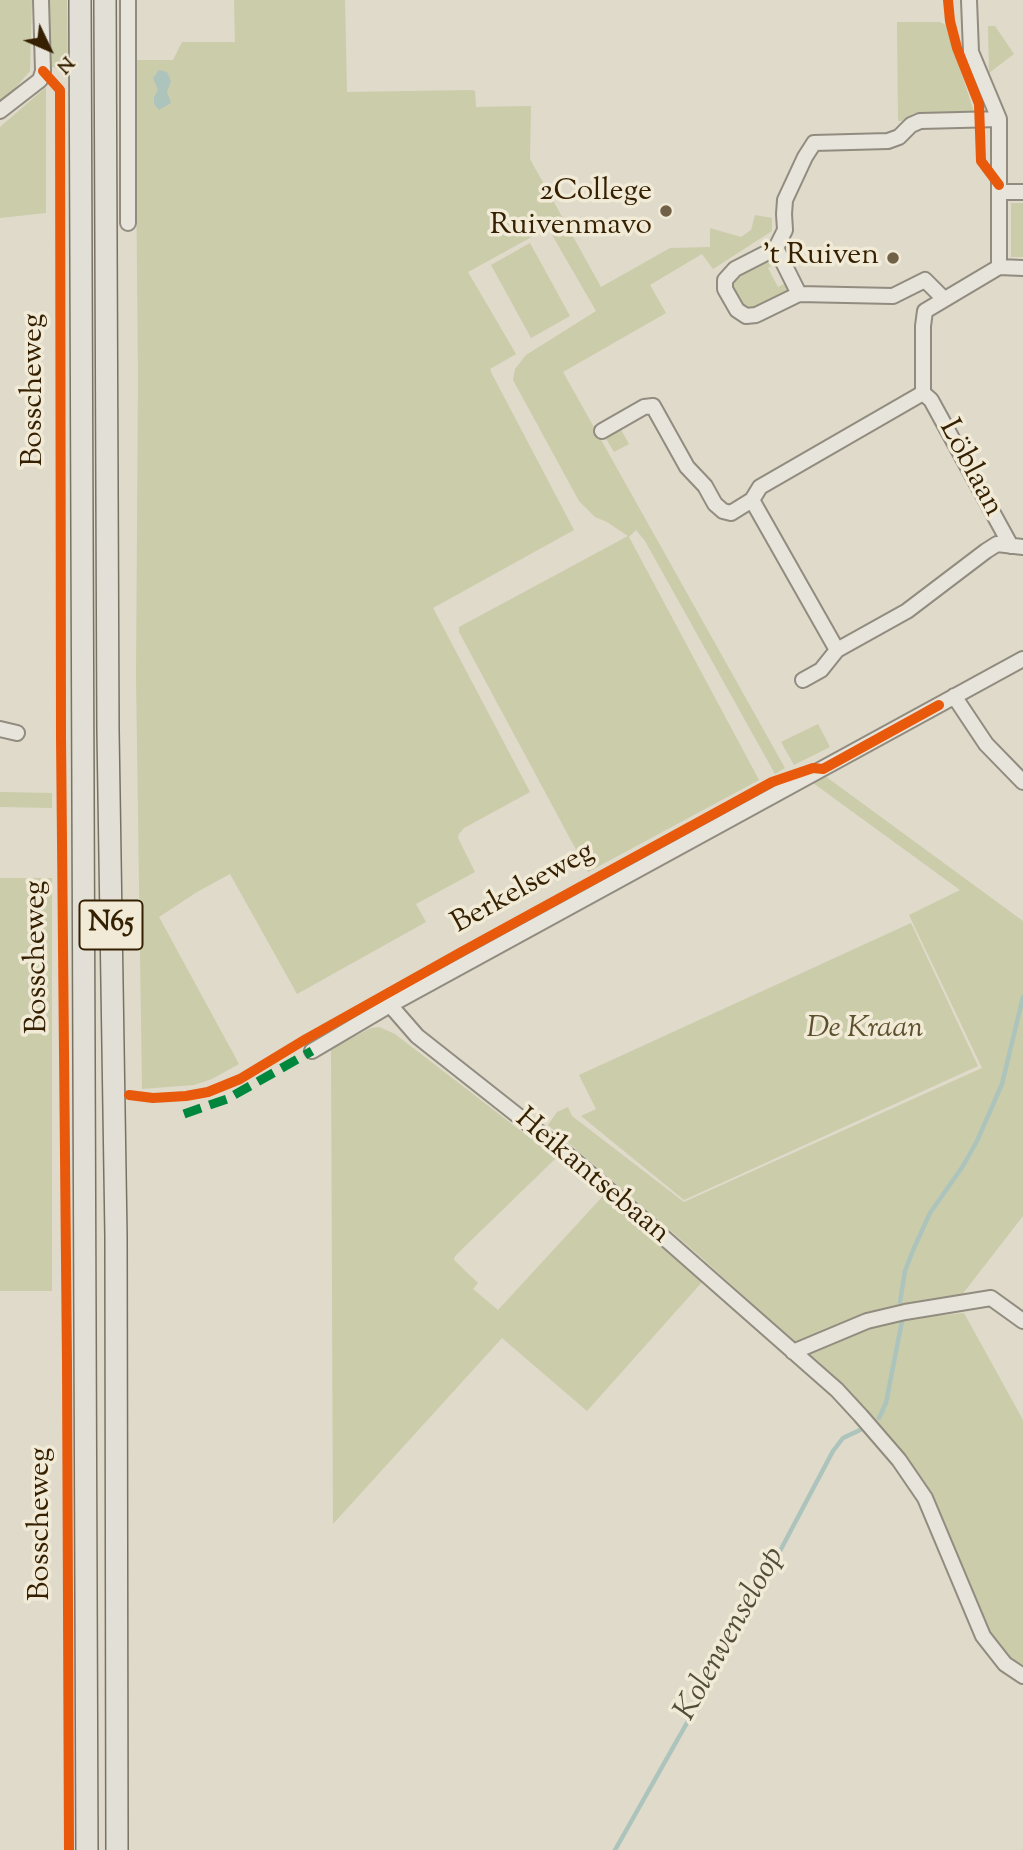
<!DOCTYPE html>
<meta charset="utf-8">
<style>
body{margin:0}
#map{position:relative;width:1023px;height:1850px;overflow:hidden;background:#dfdaca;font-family:"Sorts Mill Goudy",serif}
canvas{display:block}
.north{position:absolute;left:14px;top:14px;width:70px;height:70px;-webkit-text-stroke:5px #f0ead7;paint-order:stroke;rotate:134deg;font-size:19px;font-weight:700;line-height:28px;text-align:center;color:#352001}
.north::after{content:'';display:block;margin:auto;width:24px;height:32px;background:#352001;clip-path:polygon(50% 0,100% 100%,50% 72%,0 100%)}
</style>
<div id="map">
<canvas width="1023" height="1850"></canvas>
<div class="north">N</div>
</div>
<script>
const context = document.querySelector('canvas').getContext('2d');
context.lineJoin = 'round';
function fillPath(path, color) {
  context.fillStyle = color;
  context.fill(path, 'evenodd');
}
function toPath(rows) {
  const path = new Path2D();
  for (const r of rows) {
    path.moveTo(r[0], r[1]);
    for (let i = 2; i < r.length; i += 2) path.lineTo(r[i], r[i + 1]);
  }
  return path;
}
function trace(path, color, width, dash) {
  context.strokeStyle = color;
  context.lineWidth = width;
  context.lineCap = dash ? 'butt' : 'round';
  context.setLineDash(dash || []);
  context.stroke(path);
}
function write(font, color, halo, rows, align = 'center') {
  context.font = font + ' "Sorts Mill Goudy",serif';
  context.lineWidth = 7;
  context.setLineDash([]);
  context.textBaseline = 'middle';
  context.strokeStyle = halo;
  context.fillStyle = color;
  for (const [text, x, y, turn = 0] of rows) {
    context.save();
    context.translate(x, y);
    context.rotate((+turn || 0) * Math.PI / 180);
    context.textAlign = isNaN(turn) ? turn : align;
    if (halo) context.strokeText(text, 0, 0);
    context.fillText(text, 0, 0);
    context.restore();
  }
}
const green = toPath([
 [0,0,32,0,30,71,5,100,0,99],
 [45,0,67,0,68,71,45,65],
 [234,0,345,0,347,92,472,90,475,91,476,107,531,106,530,159,601,287,670,248,710,247,710,228,741,237,751,230,755,215,772,218,772,231,713,269,702,254,650,285,666,313,563,372,785,768,775,774,645,541,636,530,629,537,759,780,588,872,459,632,459,627,628,536,607,522,595,517,579,501,513,380,515,369,526,355,596,311,548,228,468,272,516,354,490,369,492,374,574,530,433,608,530,792,464,828,459,834,458,838,475,872,416,904,426,922,297,994,230,874,197,892,159,917,239,1064,212,1079,194,1085,142,1089,136,676,138,377,135,60,173,60,182,42,235,42],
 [897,22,940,22,946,25,974,112,914,113,902,121,898,121],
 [988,26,995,26,1014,54,989,73],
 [46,87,46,213,0,218,0,127],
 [1011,203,1023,203,1023,257,1011,257],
 [530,243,570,316,531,338,491,265],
 [768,259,777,263,768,268,778,287,788,282,788,289,783,294,755,309,744,308,732,288,732,278],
 [620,428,629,444,614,452,605,437],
 [818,724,830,747,794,765,781,742],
 [825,776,1023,921,1023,1216,961,1296,900,1304,897,1320,964,1313,1023,1420,1023,1667,1003,1653,989,1635,951,1547,860,1407,808,1355,702,1258,548,1125,557,1112,568,1107,572,1116,684,1202,982,1068,909,915,960,890,813,783],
 [0,792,52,793,52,808,0,807],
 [52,878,52,1291,0,1291,0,878],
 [911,923,978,1066,684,1200,581,1116,596,1109,579,1075],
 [379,1027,395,1034,556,1158,455,1256,454,1260,478,1283,473,1289,498,1310,603,1196,703,1281,587,1411,502,1338,333,1524,331,1049,371,1028]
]);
const water = toPath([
 [159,70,167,72,171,81,167,92,171,103,159,110,154,104,154,97,158,90,153,78]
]);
const stream = toPath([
 [900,1302,905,1271,914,1248,930,1213,963,1166,977,1141,1002,1084,1023,997],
 [879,1418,886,1403,902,1321],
 [615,1850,718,1668,833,1451,843,1438,860,1430]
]);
const street = toPath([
 [128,0,128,223],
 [0,111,40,80,43,71,41,0],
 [1000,192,1023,192],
 [776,248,799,294],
 [999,267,1023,268],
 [944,299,925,280,893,296,799,294,756,315,746,316,737,310,725,289,725,280,735,269,776,248,785,230,784,214,785,200,805,157,814,143,888,141,899,137,911,125,920,121,999,119],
 [923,393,923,326,925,311,999,267,999,119,971,52,969,0],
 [602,431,644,407,653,406,687,467,705,486,715,504,723,511,731,513,752,500,760,487,923,393,931,400,1011,546],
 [752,500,837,650],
 [803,680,821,670,837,650,907,611,986,551,997,544,1023,547],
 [954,696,986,744,1023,782],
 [0,729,17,733],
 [390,1005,417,1036,574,1160,645,1221,837,1390,861,1416,899,1460,925,1498,983,1636,1005,1664,1023,1676],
 [312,1051,390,1005,1023,659],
 [793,1352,867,1321,905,1312,991,1298,1023,1321]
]);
const primary = toPath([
 [80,0,87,1850],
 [105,0,108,731,116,1236,117,1850]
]);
const quiet = toPath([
 [184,1114,227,1099,312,1051]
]);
const cycleway = toPath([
 [948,0,950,21,957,48,979,104,981,161,999,185],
 [43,71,60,90,61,737,67,1364,69,1850],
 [129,1095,153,1098,186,1096,208,1092,240,1079,306,1039,463,951,772,782,813,768,823,769,939,705]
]);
const markers = [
 [666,211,7,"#706147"],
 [893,258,7,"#706147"]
];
const shields = [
 [111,925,63]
];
const shieldNames = [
 ["N65",111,925]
];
const poiNames = [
 ["2College",652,194],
 ["Ruivenmavo",652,228],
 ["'t Ruiven",879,258]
];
const streetNames = [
 ["Bosscheweg",36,390,-90],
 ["Löblaan",969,469,62],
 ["Berkelseweg",524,890,-29],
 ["Bosscheweg",39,957,-91],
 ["Heikantsebaan",591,1178,40],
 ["Bosscheweg",43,1524,-90]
];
const parkNames = [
 ["De Kraan",865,1031]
];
const waterNames = [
 ["Kolenvenseloop",732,1635,-61]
];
fillPath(green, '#cbccaa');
fillPath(water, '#adc4bd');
trace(stream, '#adc4bd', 4.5);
trace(street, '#918c7f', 18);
trace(primary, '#787265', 24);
trace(street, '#e7e4dc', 14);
trace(primary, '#e2dfd6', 21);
trace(quiet, '#00873e', 9, [18, 9]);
trace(cycleway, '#e8590c', 10);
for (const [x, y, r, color] of markers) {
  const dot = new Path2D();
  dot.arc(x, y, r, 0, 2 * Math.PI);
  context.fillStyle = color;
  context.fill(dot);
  trace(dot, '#f0ead7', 2.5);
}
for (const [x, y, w] of shields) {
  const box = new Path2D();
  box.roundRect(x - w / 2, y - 24.5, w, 49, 5);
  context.fillStyle = '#f0ead7';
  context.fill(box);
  trace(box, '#352001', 2);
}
write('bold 28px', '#352001', null, shieldNames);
write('30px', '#352001', '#f0ead7', poiNames, 'right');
write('30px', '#352001', '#f0ead7', streetNames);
write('italic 30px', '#5d502c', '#f0ead7', parkNames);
write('italic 32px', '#534e38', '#f0ead7', waterNames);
</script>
